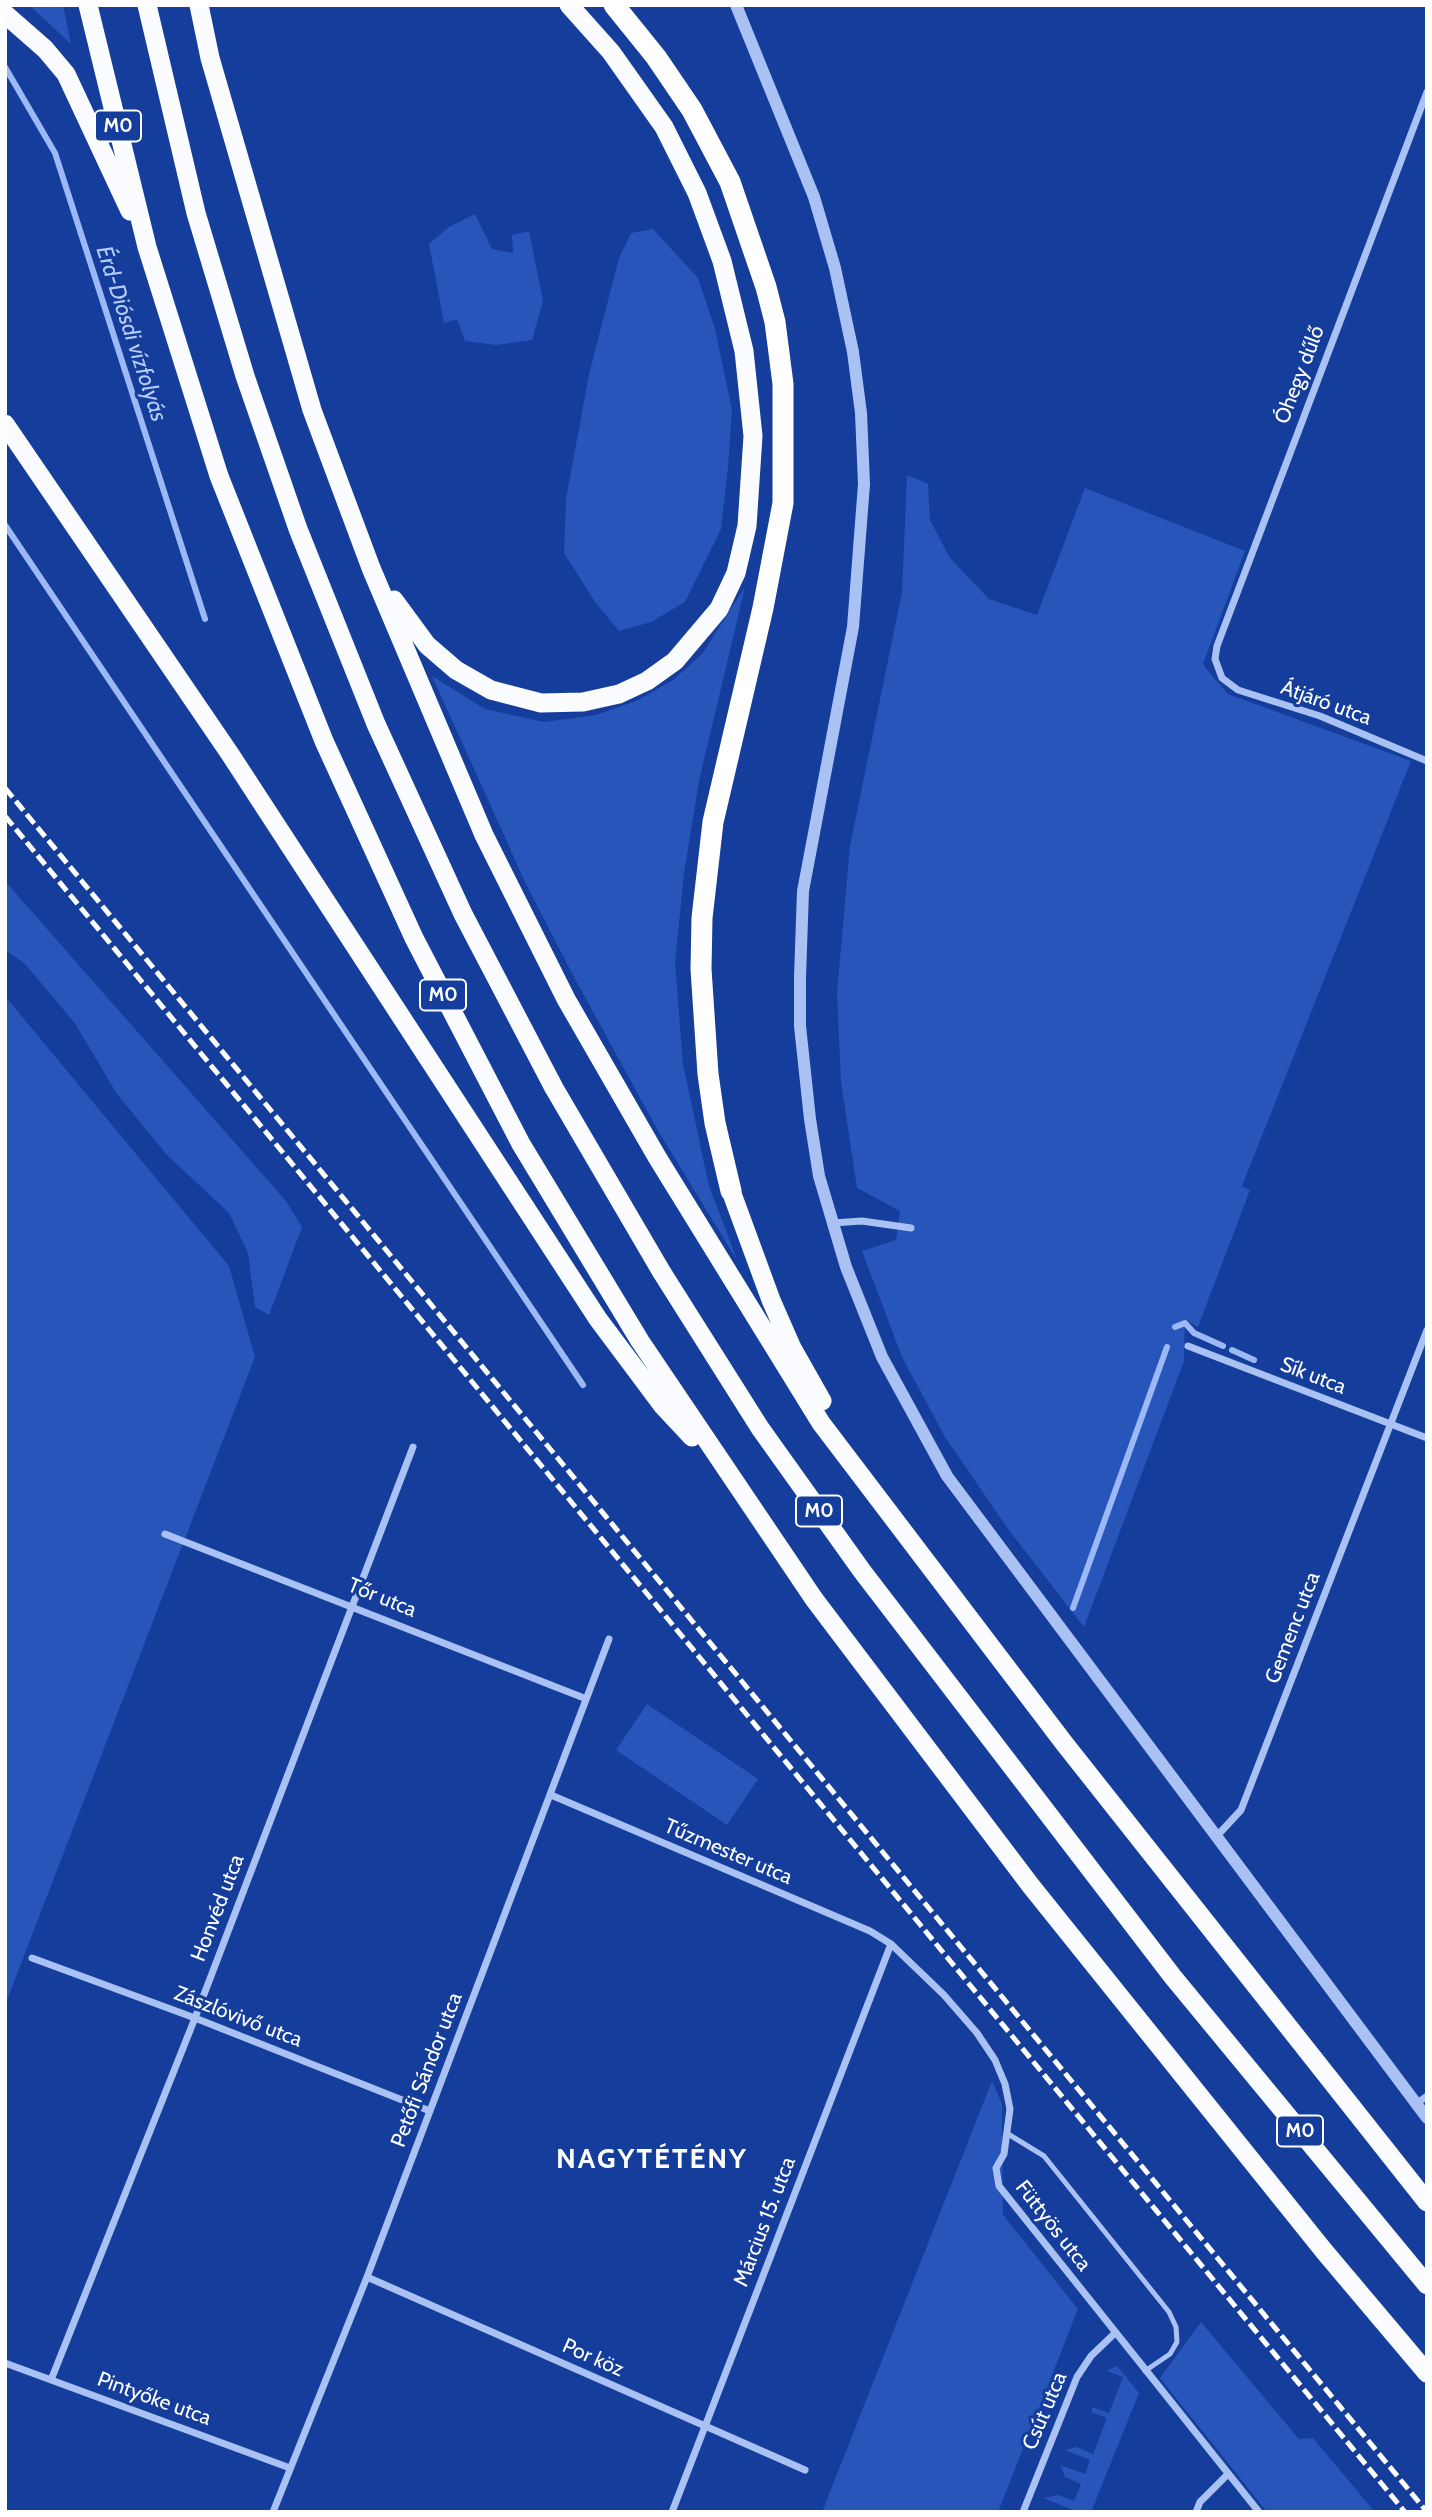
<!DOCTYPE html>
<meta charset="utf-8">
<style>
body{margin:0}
#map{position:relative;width:1432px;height:2517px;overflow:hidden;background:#143d9c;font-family:Cabin,sans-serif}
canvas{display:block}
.frame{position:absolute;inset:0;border:7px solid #fff;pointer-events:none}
</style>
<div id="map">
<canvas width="1432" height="2517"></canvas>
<div class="frame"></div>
</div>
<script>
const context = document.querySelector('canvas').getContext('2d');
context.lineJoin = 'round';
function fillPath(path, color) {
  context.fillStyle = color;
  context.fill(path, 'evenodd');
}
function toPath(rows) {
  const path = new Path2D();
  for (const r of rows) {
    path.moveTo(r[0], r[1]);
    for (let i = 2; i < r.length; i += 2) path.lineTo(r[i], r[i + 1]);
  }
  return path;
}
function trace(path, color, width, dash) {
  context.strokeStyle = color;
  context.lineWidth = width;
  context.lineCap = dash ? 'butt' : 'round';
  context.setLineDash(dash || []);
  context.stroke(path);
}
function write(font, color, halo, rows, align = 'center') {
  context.font = font + ' Cabin,sans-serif';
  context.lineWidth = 6;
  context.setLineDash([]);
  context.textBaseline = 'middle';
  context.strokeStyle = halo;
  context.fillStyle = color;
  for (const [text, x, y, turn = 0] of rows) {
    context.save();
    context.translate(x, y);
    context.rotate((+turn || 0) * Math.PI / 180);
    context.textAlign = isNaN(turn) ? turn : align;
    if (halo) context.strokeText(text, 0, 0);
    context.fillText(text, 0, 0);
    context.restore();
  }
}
const green = toPath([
 [29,5,63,5,71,44],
 [475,214,492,249,513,253,512,235,529,231,543,301,532,340,496,345,465,341,457,319,444,323,429,244,449,227],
 [653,229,698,278,715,329,732,410,728,467,721,529,685,602,651,622,619,631,595,602,564,553,566,499,589,374,619,258,631,233],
 [907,475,928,484,930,520,950,558,989,599,1037,615,1085,488,1245,551,1203,664,1208,671,1228,694,1411,761,1242,1186,1250,1190,1198,1327,1185,1319,1184,1361,1084,1627,1008,1529,945,1437,902,1357,862,1251,896,1240,900,1211,857,1188,841,1082,837,992,850,846,902,592],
 [745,587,699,781,684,874,675,962,683,1064,709,1186,738,1262,657,1129,574,977,526,884,432,676,485,709,544,722,596,715,636,701,673,680,702,654],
 [5,881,286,1201,302,1227,269,1315,255,1307,248,1253,229,1213,166,1154,117,1094,74,1022,24,963,5,950],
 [5,996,229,1266,255,1357,5,2005],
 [647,1704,758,1779,727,1825,616,1750],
 [992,2081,1002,2104,1003,2215,1078,2309,998,2512,822,2512],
 [1201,2322,1299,2439,1313,2438,1375,2512,1267,2512,1160,2378],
 [1117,2366,1139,2393,1091,2512,1078,2512,1043,2498,1058,2495,1074,2501,1081,2484,1065,2477,1060,2465,1085,2474,1090,2460,1065,2450,1077,2447,1093,2454,1107,2418,1091,2412,1093,2407,1109,2413,1123,2377,1107,2371]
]);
const stream = toPath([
 [5,67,55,153,205,619],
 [5,525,583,1385],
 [1175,1327,1185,1323,1194,1333,1223,1346],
 [1232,1350,1254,1360],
 [1073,1608,1167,1347]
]);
const service = toPath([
 [1008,2134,1044,2156,1169,2312,1176,2327,1177,2342,1170,2354,1145,2371]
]);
const minor = toPath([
 [1427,92,1217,646,1215,659,1222,678,1238,690,1320,716,1427,761],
 [833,1223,862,1221,911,1228],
 [1188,1346,1427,1438],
 [165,1534,584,1698],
 [551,1795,870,1931,891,1944,944,1995,977,2033,995,2060,1005,2084,1010,2109,1004,2154,996,2168,999,2186,1259,2512],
 [1216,1837,1241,1810,1427,1330],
 [32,1958,195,2018,430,2111],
 [1416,2104,1427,2096],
 [367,2277,805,2470],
 [5,2363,290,2468],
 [51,2380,195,2018,413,1447],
 [273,2512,367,2277,609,1639],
 [672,2512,891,1944],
 [1023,2512,1077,2377,1091,2356,1115,2333],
 [1196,2512,1200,2502,1228,2474]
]);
const tertiary = toPath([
 [736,5,814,197,835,268,853,352,861,413,864,484,853,627,803,891,800,977,800,1026,810,1119,819,1176,846,1267,882,1357,947,1476,1427,2118]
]);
const trunk = toPath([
 [88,5,147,247,219,476,324,741,414,938,521,1144,640,1341,814,1599,1031,1886,1324,2251,1427,2373],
 [147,5,196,213,245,376,298,529,376,724,463,914,554,1088,661,1271,760,1428,862,1571,1173,1977,1427,2285],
 [199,5,210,58,312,410,371,568,484,835,566,999,657,1157,821,1423,1064,1743,1427,2202],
 [5,14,45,49,66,74,130,211],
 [5,424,230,754,598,1319,663,1406,692,1437],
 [394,600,427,645,456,670,491,690,541,703,583,702,619,694,647,681,675,661,719,609,736,573,747,526,753,436,744,351,722,261,697,193,664,127,611,52,569,5],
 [731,1191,771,1300,792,1348,822,1401]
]);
const motorway = toPath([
 [614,5,656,57,692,110,730,182,766,287,775,322,783,384,783,503,763,608,713,822,702,918,701,969,708,1074,715,1123,731,1191]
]);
const rail = toPath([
 [5,788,1427,2512],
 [5,816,1405,2512]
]);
const shields = [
 [118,126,46],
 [443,995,46],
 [819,1511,46],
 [1300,2131,46]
];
const shieldNames = [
 ["M0",118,126],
 ["M0",443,995],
 ["M0",819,1511],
 ["M0",1300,2131]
];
const streetNames = [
 ["Óhegy dűlő",1300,375,-69],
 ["Átjáró utca",1326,703,20],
 ["Sík utca",1313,1376,21],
 ["Tőr utca",382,1598,22],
 ["Gemenc utca",1293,1628,-69],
 ["Tűzmester utca",728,1852,23],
 ["Honvéd utca",218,1908,-69],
 ["Zászlóvivő utca",238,2017,21],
 ["Petőfi Sándor utca",427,2070,-69],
 ["Március 15. utca",765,2222,-69],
 ["Füttyös utca",1053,2226,52],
 ["Por köz",593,2358,24],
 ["Pintyőke utca",154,2399,20],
 ["Csút utca",1045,2411,-67]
];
const waterNames = [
 ["Érd-Diósdi vízfolyás",131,334,72]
];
const districtNames = [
 ["NAGYTÉTÉNY",652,2160]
];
fillPath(green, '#2755ba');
trace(stream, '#9cb9f6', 6);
trace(service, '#aac1f3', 5);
trace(minor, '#aac1f3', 7);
trace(tertiary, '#aac1f3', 12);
trace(trunk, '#fafcff', 19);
trace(motorway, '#fff', 21);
trace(rail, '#fff', 5, [12, 5]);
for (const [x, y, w] of shields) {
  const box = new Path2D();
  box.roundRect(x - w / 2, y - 15.5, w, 31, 5);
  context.fillStyle = '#143d9c';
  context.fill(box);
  trace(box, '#fff', 2);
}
write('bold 19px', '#fff', null, shieldNames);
write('21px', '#fff', '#143d9c', streetNames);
write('italic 23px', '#b6ccfa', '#143d9c', waterNames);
context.letterSpacing = '2px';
write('bold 28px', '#fff', '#143d9c', districtNames);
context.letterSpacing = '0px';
</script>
